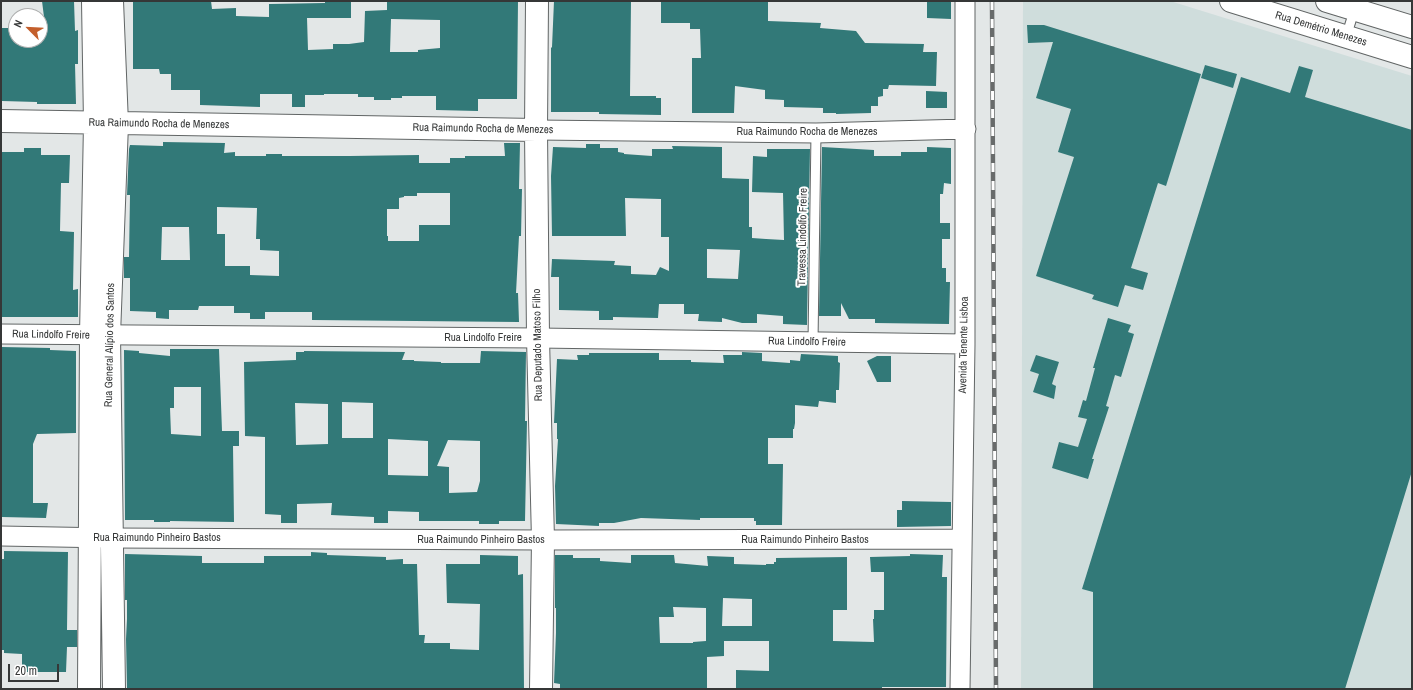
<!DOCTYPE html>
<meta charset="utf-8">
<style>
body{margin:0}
#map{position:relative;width:1413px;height:690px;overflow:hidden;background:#e3e7e7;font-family:"Archivo Narrow",sans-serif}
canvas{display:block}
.frame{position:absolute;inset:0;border:2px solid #353737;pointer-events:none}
.north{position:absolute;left:8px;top:8px;width:40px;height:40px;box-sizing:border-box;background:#fff;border:1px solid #aeafaf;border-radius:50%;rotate:294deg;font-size:11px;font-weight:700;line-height:16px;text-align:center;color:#353737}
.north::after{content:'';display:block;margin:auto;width:14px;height:18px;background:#c45f2c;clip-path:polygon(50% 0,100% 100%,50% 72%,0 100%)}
.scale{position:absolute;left:8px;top:664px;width:51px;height:18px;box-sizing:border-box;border:2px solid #353737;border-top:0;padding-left:5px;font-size:12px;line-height:14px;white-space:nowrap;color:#353737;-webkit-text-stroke:3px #fff;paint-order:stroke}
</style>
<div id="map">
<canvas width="1413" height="690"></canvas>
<div class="frame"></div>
<div class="north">N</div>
<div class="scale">20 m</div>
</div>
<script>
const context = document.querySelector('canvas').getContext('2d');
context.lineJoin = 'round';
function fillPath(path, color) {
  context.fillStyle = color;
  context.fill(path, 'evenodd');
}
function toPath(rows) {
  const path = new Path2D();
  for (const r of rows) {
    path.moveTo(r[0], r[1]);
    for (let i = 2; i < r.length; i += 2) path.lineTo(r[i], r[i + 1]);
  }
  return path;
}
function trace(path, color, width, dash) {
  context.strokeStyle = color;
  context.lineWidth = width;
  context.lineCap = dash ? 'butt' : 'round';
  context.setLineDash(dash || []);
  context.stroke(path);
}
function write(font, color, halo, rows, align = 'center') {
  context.font = font + ' "Archivo Narrow",sans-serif';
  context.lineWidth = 4;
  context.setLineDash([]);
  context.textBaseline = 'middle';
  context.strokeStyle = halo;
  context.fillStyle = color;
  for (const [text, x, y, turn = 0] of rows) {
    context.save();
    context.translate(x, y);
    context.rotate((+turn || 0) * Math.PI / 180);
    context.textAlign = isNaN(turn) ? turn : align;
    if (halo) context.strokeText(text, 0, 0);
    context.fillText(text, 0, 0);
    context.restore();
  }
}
const built = toPath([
 [1023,1,1170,1,1412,76,1412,689,1021,689]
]);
const building = toPath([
 [42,1,74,1,75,31,78,30,78,64,75,64,76,104,37,104,37,102,2,101,2,28,16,28,16,40,40,40,40,17,44,17],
 [133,1,211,1,212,9,236,8,236,16,269,17,269,4,325,3,325,1,351,1,351,18,307,18,308,50,333,49,333,44,349,44,364,42,365,11,387,10,387,1,518,1,517,99,478,99,478,111,436,110,436,96,402,96,402,98,391,98,391,100,374,100,374,97,358,97,358,94,324,94,324,95,305,95,305,107,292,107,292,94,260,94,260,107,200,105,200,90,171,90,171,74,160,74,159,69,133,69],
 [391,19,440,20,440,48,418,50,418,52,390,52],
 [554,1,631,1,630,96,656,96,656,98,661,98,661,115,599,114,599,112,551,112,551,48,552,47],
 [661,1,768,1,768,21,821,23,820,28,856,31,865,43,924,44,923,52,937,52,936,86,889,85,888,89,883,89,883,96,878,97,878,106,871,106,871,113,836,114,836,113,823,113,823,108,784,107,784,100,765,99,765,90,735,86,734,113,692,113,692,58,701,58,700,29,690,29,690,23,661,23],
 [927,1,951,1,951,19,927,18],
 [1027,25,1044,25,1201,74,1166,186,1158,183,1131,268,1148,273,1143,290,1125,285,1118,307,1092,299,1094,295,1036,276,1074,157,1058,152,1071,109,1036,98,1053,42,1028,43],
 [1205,65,1237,74,1233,88,1201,78],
 [1299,66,1313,70,1305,97,1412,130,1412,471,1345,689,1093,689,1093,592,1082,589,1241,77,1290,93],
 [926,91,947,92,947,108,926,108],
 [163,142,225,143,224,153,235,152,235,156,266,156,266,154,282,154,282,156,350,156,419,155,419,163,450,163,450,158,465,158,465,156,505,156,504,143,520,143,519,189,522,189,521,236,519,236,516,293,518,293,519,322,312,320,312,312,265,312,265,319,250,319,250,313,234,313,234,306,199,306,198,310,169,310,169,319,156,318,156,312,130,311,130,278,124,278,124,257,129,257,130,195,127,195,129,149,130,145,163,146],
 [417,193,450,193,450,225,419,225,419,241,388,241,388,236,387,236,387,209,399,209,399,198,404,197,404,196,417,196],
 [217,207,257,208,256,239,260,239,260,250,279,251,279,276,250,275,250,266,225,266,225,234,217,234],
 [162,227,189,227,190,260,161,260],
 [586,144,600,144,600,148,618,148,618,152,624,153,624,154,652,156,652,149,673,149,672,146,722,147,722,178,749,179,749,227,752,227,752,238,766,239,784,240,783,193,752,192,753,156,767,157,767,149,810,149,807,325,783,324,783,316,757,314,757,323,742,323,722,318,722,322,698,321,699,314,684,314,684,304,659,304,658,318,613,317,613,320,599,320,599,311,559,310,559,277,551,277,552,259,615,261,614,265,631,266,631,274,656,275,660,267,669,271,669,237,661,237,661,199,625,198,626,236,552,236,551,176,553,147,586,148],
 [707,249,740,250,738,279,707,278],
 [822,147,874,150,874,156,901,156,901,152,927,152,927,147,951,148,951,184,944,183,943,194,940,194,940,223,950,223,950,239,942,239,942,268,946,268,946,282,950,282,949,324,875,323,875,319,849,319,841,303,841,316,819,316],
 [24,148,41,148,41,155,70,155,69,183,61,183,60,231,74,232,73,290,78,289,78,317,1,317,1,152,24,152],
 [1108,318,1131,325,1128,332,1134,334,1121,377,1115,375,1106,406,1109,407,1092,459,1094,459,1088,479,1052,468,1059,442,1078,447,1087,419,1078,417,1083,400,1086,401,1095,368,1093,368],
 [2,347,50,348,50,350,76,351,76,433,37,434,33,444,33,503,48,503,46,518,2,517,2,475,1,475,1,350],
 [170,349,219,349,222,431,239,431,239,446,233,446,234,522,170,521,170,522,154,522,154,520,125,520,124,350,139,351,139,353,170,356],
 [174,387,201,387,201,436,171,434,170,408,174,408],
 [304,351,405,352,402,360,414,360,414,361,441,362,441,363,480,363,481,351,526,352,525,421,527,421,525,521,499,521,499,524,479,524,479,521,419,521,419,512,388,511,388,523,374,523,374,517,331,515,332,503,297,504,297,523,281,523,281,515,265,514,265,437,245,436,244,362,296,360,296,352,304,352],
 [342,402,373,403,373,438,342,438],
 [295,403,328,404,328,444,296,445],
 [388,439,428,441,428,476,388,475],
 [448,440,480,441,480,481,477,492,449,493,449,467,437,466],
 [742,352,762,353,762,361,790,363,790,360,800,361,801,354,838,356,838,362,840,363,839,390,836,390,836,403,819,401,818,407,795,405,795,423,794,429,793,429,793,438,768,438,768,464,783,464,782,525,756,525,756,521,754,521,754,518,700,518,700,520,641,518,614,523,599,523,599,526,556,524,555,486,558,439,557,439,557,423,554,423,557,359,578,360,577,355,589,355,589,353,659,353,659,360,691,360,691,362,724,363,723,355,742,355],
 [1036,355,1059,362,1052,384,1056,386,1054,399,1033,392,1039,374,1030,371],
 [877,356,891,356,891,382,877,382,867,361],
 [902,501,951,502,951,526,897,527,897,510,902,510],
 [4,551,68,552,67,630,77,630,77,647,67,647,66,672,22,672,22,654,4,653,4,650,1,650,1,559,4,559],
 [311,552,327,553,327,555,386,557,386,560,403,559,403,564,417,564,419,635,425,635,424,643,450,643,450,649,479,650,480,604,447,603,446,564,480,564,480,555,518,556,518,575,523,574,524,689,127,689,126,639,127,619,127,600,125,600,125,554,202,556,202,563,264,563,264,556,311,556],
 [910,554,943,555,942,577,947,577,946,687,882,687,882,689,736,689,736,670,769,671,769,641,724,641,724,656,707,657,707,689,560,689,560,684,554,683,556,633,556,608,555,608,555,555,573,555,573,558,600,558,600,561,631,563,631,555,674,555,675,563,708,566,707,556,734,557,734,564,766,565,766,564,774,564,774,562,776,562,776,558,847,557,847,610,833,610,833,641,874,642,873,619,874,619,874,610,884,610,884,572,871,572,870,557,910,556],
 [723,598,752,599,752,626,722,626],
 [673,607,706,608,706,641,693,642,693,643,660,643,659,617,674,617]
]);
const lane = toPath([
 [1346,37,1355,8],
 [813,342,816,133]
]);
const street = toPath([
 [536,130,816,133,966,129],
 [1,334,538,338,965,344],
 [1,536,111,538,543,540,961,539],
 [960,689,965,344,965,1]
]);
const secondary = toPath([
 [112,1,117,124,109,335,114,689],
 [537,1,536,130,538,338,543,540,541,689],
 [1,121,536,130],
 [89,689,91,335,95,123,93,1]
]);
const primary = toPath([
 [1231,1,1412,57],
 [1327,1,1412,27]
]);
const rail = toPath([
 [992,1,996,689]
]);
const streetNames = [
 ["Rua Demétrio Menezes",1321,29,17],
 ["Rua Raimundo Rocha de Menezes",159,124,1],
 ["Rua Raimundo Rocha de Menezes",483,129,1],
 ["Rua Raimundo Rocha de Menezes",807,132],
 ["Travessa Lindolfo Freire",803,237,-89],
 ["Rua Lindolfo Freire",51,335,1],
 ["Rua Lindolfo Freire",483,338],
 ["Rua Lindolfo Freire",807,342,1],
 ["Rua General Alípio dos Santos",110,345,-89],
 ["Rua Deputado Matoso Filho",538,345,-91],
 ["Avenida Tenente Lisboa",964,345,-89],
 ["Rua Raimundo Pinheiro Bastos",157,538],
 ["Rua Raimundo Pinheiro Bastos",481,540],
 ["Rua Raimundo Pinheiro Bastos",805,540]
];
fillPath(built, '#cfdddc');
fillPath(building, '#327978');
trace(lane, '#616565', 11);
trace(street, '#616565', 21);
trace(secondary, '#616565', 24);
trace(primary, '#616565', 24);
trace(lane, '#fff', 9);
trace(street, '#fff', 19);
trace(secondary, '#fff', 22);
trace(primary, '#fff', 22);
trace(rail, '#686b6b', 4.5);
trace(rail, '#fff', 3, [9]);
write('11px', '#353737', '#fff', streetNames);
</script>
